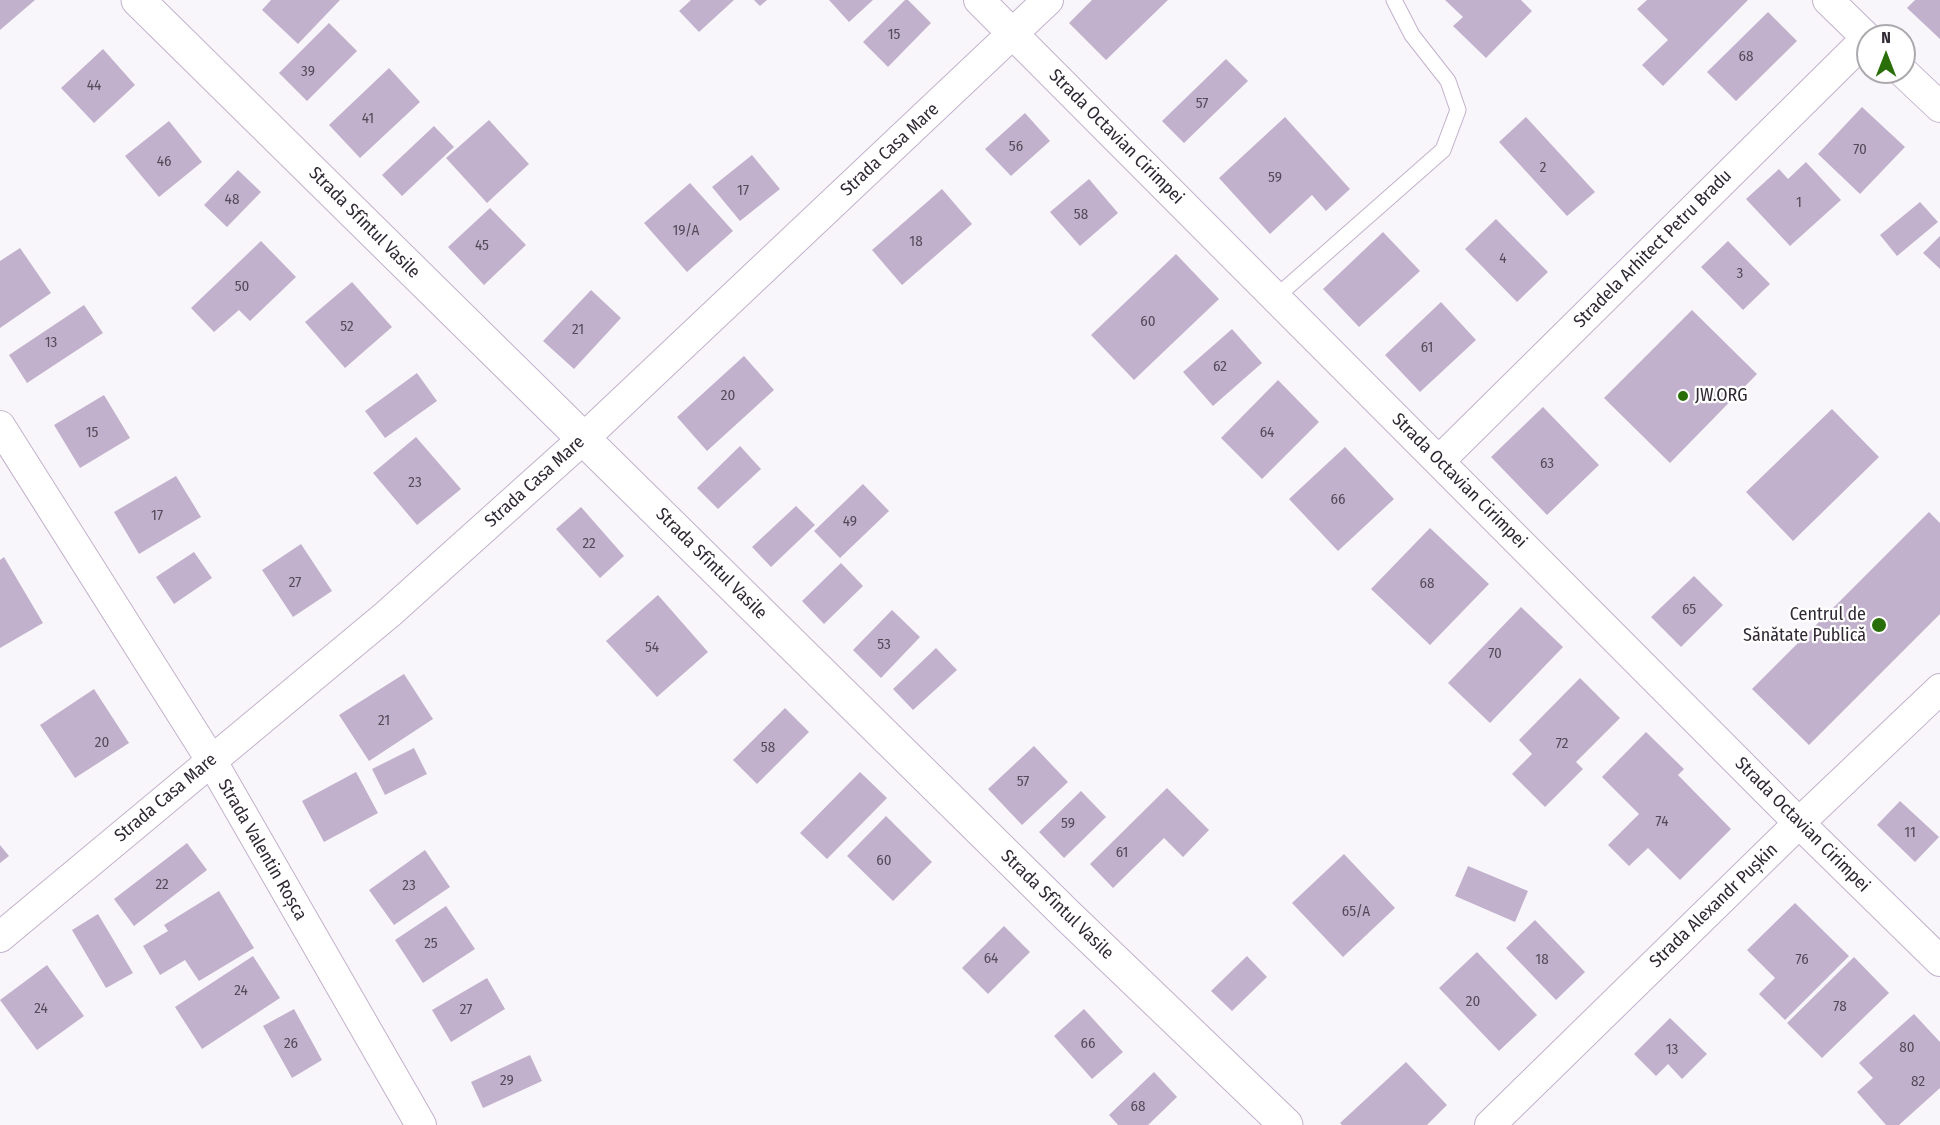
<!DOCTYPE html>
<meta charset="utf-8">
<style>
body{margin:0}
#map{position:relative;width:1940px;height:1125px;overflow:hidden;background:#f9f6fb;font-family:"Fira Sans Condensed",sans-serif}
canvas{display:block}
.north{position:absolute;left:1856px;top:24px;width:60px;height:60px;box-sizing:border-box;background:#fff;border:2px solid #aca9ae;border-radius:50%;rotate:0deg;font-size:16px;font-weight:700;line-height:24px;text-align:center;color:#302934}
.north::after{content:'';display:block;margin:auto;width:21px;height:27px;background:#296e09;clip-path:polygon(50% 0,100% 100%,50% 72%,0 100%)}
</style>
<div id="map">
<canvas width="1940" height="1125"></canvas>
<div class="north">N</div>
</div>
<script>
const context = document.querySelector('canvas').getContext('2d');
context.lineJoin = 'round';
function fillPath(path, color) {
  context.fillStyle = color;
  context.fill(path, 'evenodd');
}
function toPath(rows) {
  const path = new Path2D();
  for (const r of rows) {
    path.moveTo(r[0], r[1]);
    for (let i = 2; i < r.length; i += 2) path.lineTo(r[i], r[i + 1]);
  }
  return path;
}
function trace(path, color, width, dash) {
  context.strokeStyle = color;
  context.lineWidth = width;
  context.lineCap = dash ? 'butt' : 'round';
  context.setLineDash(dash || []);
  context.stroke(path);
}
function write(font, color, halo, rows, align = 'center') {
  context.font = font + ' "Fira Sans Condensed",sans-serif';
  context.lineWidth = 4.5;
  context.setLineDash([]);
  context.textBaseline = 'middle';
  context.strokeStyle = halo;
  context.fillStyle = color;
  for (const [text, x, y, turn = 0] of rows) {
    context.save();
    context.translate(x, y);
    context.rotate((+turn || 0) * Math.PI / 180);
    context.textAlign = isNaN(turn) ? turn : align;
    if (halo) context.strokeText(text, 0, 0);
    context.fillText(text, 0, 0);
    context.restore();
  }
}
const building = toPath([
 [0,0,35,0,0,30],
 [271,0,340,0,298,44,262,10],
 [691,0,734,0,699,32,679,11],
 [754,0,767,0,760,6],
 [829,0,873,0,849,22],
 [905,0,908,0,931,23,888,67,863,42],
 [1092,0,1168,0,1106,60,1069,23],
 [1445,0,1521,0,1532,11,1486,58,1453,26,1463,17],
 [1647,0,1748,0,1663,86,1642,65,1668,40,1637,9],
 [1915,0,1940,0,1940,39,1907,8],
 [1768,12,1797,41,1736,101,1707,72],
 [329,23,357,51,307,101,279,73],
 [103,49,135,85,94,123,61,88],
 [1226,59,1248,81,1184,143,1162,121],
 [389,68,420,102,360,158,329,125],
 [1862,107,1905,147,1860,194,1818,154],
 [1025,113,1050,141,1011,176,985,149],
 [1285,117,1350,189,1326,211,1312,195,1270,234,1219,178],
 [1526,117,1595,192,1567,216,1499,142],
 [489,120,529,164,487,203,446,158],
 [169,121,202,162,159,197,125,156],
 [434,126,454,147,402,196,382,175],
 [752,155,780,189,740,221,712,187],
 [1806,162,1841,200,1790,246,1746,199,1779,169,1788,179],
 [238,170,261,192,227,227,204,205],
 [1089,179,1118,213,1080,246,1050,212],
 [690,183,733,231,687,272,644,223],
 [942,189,972,224,902,285,872,250],
 [1920,202,1938,222,1897,256,1880,235],
 [490,208,526,245,484,285,448,247],
 [1496,219,1548,272,1517,302,1465,249],
 [1383,232,1420,271,1359,327,1323,289],
 [1940,236,1940,269,1923,253],
 [261,241,296,277,250,321,239,310,214,332,191,308],
 [1728,241,1770,284,1743,310,1701,267],
 [20,248,51,293,0,328,0,261],
 [1176,254,1219,299,1134,380,1091,335],
 [352,282,392,327,345,368,305,322],
 [591,290,621,318,574,369,543,341],
 [1441,302,1476,340,1420,392,1385,355],
 [84,305,103,333,27,383,9,355],
 [1692,310,1757,374,1670,463,1604,398],
 [1232,329,1262,363,1213,406,1183,372],
 [744,356,774,390,707,451,677,417],
 [417,373,437,401,385,438,365,411],
 [1278,380,1319,422,1262,479,1221,438],
 [104,395,130,438,80,468,54,425],
 [1543,407,1599,465,1547,515,1491,457],
 [1832,409,1879,457,1793,541,1746,492],
 [416,437,461,489,417,525,373,473],
 [740,446,761,469,718,509,697,488],
 [1345,447,1394,499,1338,551,1289,499],
 [176,476,201,517,139,554,114,512],
 [863,484,889,511,840,558,814,531],
 [796,506,815,525,771,567,752,547],
 [581,507,624,556,600,578,556,529],
 [1929,512,1940,523,1940,614,1809,745,1752,689],
 [1430,528,1489,584,1430,645,1371,589],
 [301,544,332,591,293,617,262,570],
 [194,552,212,578,174,604,156,577],
 [4,557,43,623,0,648,0,560],
 [841,563,863,586,824,624,802,601],
 [1694,576,1723,605,1681,647,1651,617],
 [658,595,708,652,657,697,606,641],
 [1521,607,1563,647,1490,723,1448,683],
 [892,610,920,637,881,678,853,650],
 [936,648,957,670,913,710,893,689],
 [404,674,433,719,369,761,339,715],
 [1580,678,1620,718,1576,762,1583,769,1545,807,1512,774,1532,754,1519,740],
 [94,689,129,743,75,778,40,725],
 [785,708,809,732,757,784,733,760],
 [1646,732,1684,769,1678,775,1731,829,1680,880,1648,848,1629,866,1608,845,1639,814,1602,777],
 [1034,746,1068,782,1022,825,988,789],
 [414,748,427,774,385,795,372,769],
 [356,772,378,813,324,842,302,801],
 [860,772,887,798,827,859,800,833],
 [1167,788,1209,830,1183,857,1164,838,1113,888,1090,864],
 [1081,791,1106,817,1064,858,1039,832],
 [1900,801,1939,837,1915,862,1877,825],
 [886,816,932,862,893,901,847,856],
 [187,843,207,870,134,926,114,899],
 [0,845,9,856,0,863],
 [425,850,450,887,394,925,369,890],
 [1344,854,1395,908,1343,957,1292,903],
 [1468,866,1528,891,1515,922,1455,896],
 [219,891,254,948,199,981,185,960,160,975,143,946,168,931,164,925],
 [1795,903,1849,956,1785,1020,1759,994,1775,978,1747,950],
 [446,906,475,949,423,983,395,940],
 [98,914,133,973,106,988,72,930],
 [1535,920,1585,972,1556,1000,1506,948],
 [1004,926,1030,952,988,994,962,968],
 [1477,952,1537,1015,1499,1051,1439,988],
 [253,956,280,998,202,1049,175,1007],
 [1247,956,1267,977,1232,1011,1211,991],
 [1854,957,1889,993,1822,1058,1787,1023],
 [47,965,84,1016,37,1050,0,1000],
 [487,978,505,1009,451,1042,432,1010],
 [294,1009,322,1060,292,1078,263,1026],
 [1084,1009,1123,1052,1092,1079,1054,1036],
 [1914,1014,1940,1042,1940,1088,1899,1125,1886,1125,1857,1092,1873,1078,1859,1063],
 [1670,1018,1707,1054,1682,1079,1668,1064,1656,1076,1634,1054],
 [530,1055,542,1081,483,1108,471,1082],
 [1406,1062,1447,1105,1427,1125,1342,1125,1340,1123],
 [1154,1072,1177,1097,1148,1125,1118,1125,1109,1115]
]);
const service = toPath([
 [1276,297,1443,150,1458,110,1448,81,1412,35,1394,0]
]);
const minor = toPath([
 [979,0,1799,823,1940,961],
 [1828,0,1868,39],
 [1903,72,1940,107],
 [0,426,211,760,421,1125],
 [1439,461,1867,38],
 [0,937,388,614,583,439,1048,0],
 [1490,1125,1799,823,1940,689]
]);
const tertiary = toPath([
 [138,0,1067,915,1286,1125]
]);
const markers = [
 [1683,396,6,"#296e09"],
 [1879,625,8,"#296e09"]
];
const numberNames = [
 ["15",894,35],
 ["68",1746,57],
 ["39",308,72],
 ["44",94,86],
 ["57",1202,104],
 ["41",368,119],
 ["56",1016,147],
 ["70",1860,150],
 ["46",164,162],
 ["2",1543,168],
 ["59",1275,178],
 ["17",743,191],
 ["48",232,200],
 ["1",1799,203],
 ["58",1081,215],
 ["19/A",686,231],
 ["18",916,242],
 ["45",482,246],
 ["4",1503,259],
 ["3",1740,274],
 ["50",242,287],
 ["60",1148,322],
 ["52",347,327],
 ["21",578,330],
 ["13",51,343],
 ["61",1427,348],
 ["62",1220,367],
 ["20",728,396],
 ["15",92,433],
 ["64",1267,433],
 ["63",1547,464],
 ["23",415,483],
 ["66",1338,500],
 ["17",157,516],
 ["49",850,522],
 ["22",589,544],
 ["27",295,583],
 ["68",1427,584],
 ["65",1689,610],
 ["53",884,645],
 ["54",652,648],
 ["70",1495,654],
 ["21",384,721],
 ["20",102,743],
 ["72",1562,744],
 ["58",768,748],
 ["57",1023,782],
 ["74",1662,822],
 ["59",1068,824],
 ["11",1910,833],
 ["61",1122,853],
 ["60",884,861],
 ["22",162,885],
 ["23",409,886],
 ["65/A",1356,912],
 ["25",431,944],
 ["64",991,959],
 ["18",1542,960],
 ["76",1802,960],
 ["24",241,991],
 ["20",1473,1002],
 ["78",1840,1007],
 ["24",41,1009],
 ["27",466,1010],
 ["26",291,1044],
 ["66",1088,1044],
 ["80",1907,1048],
 ["13",1672,1050],
 ["29",507,1081],
 ["82",1918,1082],
 ["68",1138,1107]
];
const streetNames = [
 ["Strada Octavian Cirimpei",1116,137,45],
 ["Strada Casa Mare",890,150,-43],
 ["Strada Sfîntul Vasile",364,223,45],
 ["Stradela Arhitect Petru Bradu",1653,249,-45],
 ["Strada Octavian Cirimpei",1459,481,45],
 ["Strada Casa Mare",535,482,-42],
 ["Strada Sfîntul Vasile",711,564,45],
 ["Strada Casa Mare",166,798,-40],
 ["Strada Octavian Cirimpei",1802,825,45],
 ["Strada Valentin Roșca",262,850,60],
 ["Strada Sfîntul Vasile",1057,905,44],
 ["Strada Alexandr Pușkin",1714,906,-44]
];
const poiNames = [
 ["JW.ORG",1695,396],
 ["Centrul de",1866,615,"right"],
 ["Sănătate Publică",1866,636,"right"]
];
fillPath(building, '#c2b1cc');
trace(service, '#c2b1cc', 17);
trace(minor, '#c2b1cc', 32);
trace(tertiary, '#c2b1cc', 35);
trace(service, '#fff', 15);
trace(minor, '#fff', 30);
trace(tertiary, '#fff', 33);
for (const [x, y, r, color] of markers) {
  const dot = new Path2D();
  dot.arc(x, y, r, 0, 2 * Math.PI);
  context.fillStyle = color;
  context.fill(dot);
  trace(dot, '#fff', 2);
}
write('15px', '#544b5a', null, numberNames);
write('18px', '#302934', '#fff', streetNames);
write('18px', '#302934', '#fff', poiNames, 'left');
</script>
